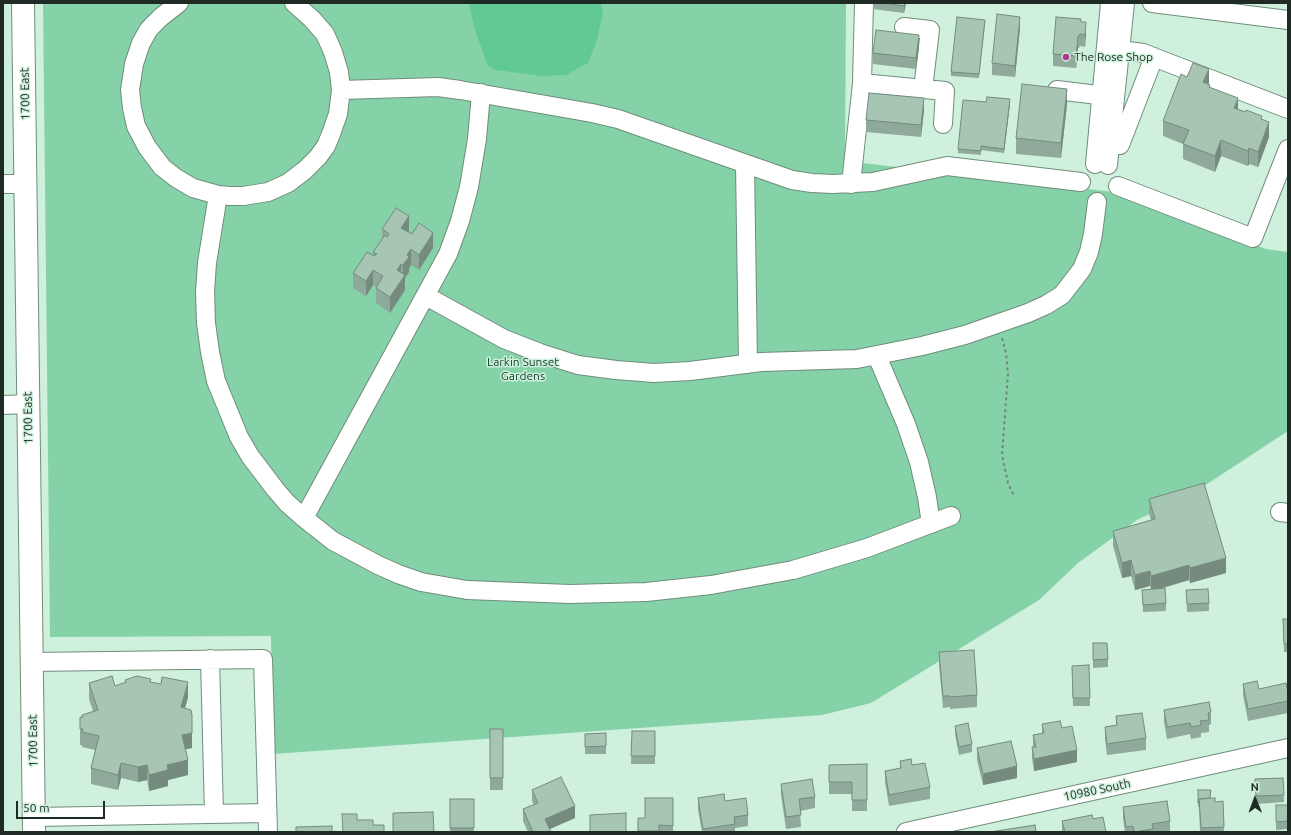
<!DOCTYPE html>
<style>
body{margin:0}
#map{position:relative;width:1291px;height:835px;overflow:hidden;background:#cff0dc;font-family:Ubuntu,sans-serif}
canvas{display:block}
.frame{position:absolute;inset:0;border:4px solid #1e2a23;pointer-events:none}
.north{position:absolute;left:1235px;top:779px;width:40px;height:40px;-webkit-text-stroke:3px #cff0dc;paint-order:stroke;rotate:359deg;font-size:11px;font-weight:700;line-height:16px;text-align:center;color:#1e2a23}
.north::after{content:'';display:block;margin:auto;width:14px;height:18px;background:#1e2a23;clip-path:polygon(50% 0,100% 100%,50% 72%,0 100%)}
.scale{position:absolute;left:16px;top:801px;width:89px;height:18px;box-sizing:border-box;border:2px solid #1e2a23;border-top:0;padding-left:5px;font-size:12px;line-height:14px;white-space:nowrap;color:#1e2a23;-webkit-text-stroke:3px #cff0dc;paint-order:stroke}
</style>
<div id="map">
<canvas width="1291" height="835"></canvas>
<div class="frame"></div>
<div class="north">N</div>
<div class="scale">50 m</div>
</div>
<script>
const context = document.querySelector('canvas').getContext('2d');
context.lineJoin = 'round';
function fillPath(path, color) {
  context.fillStyle = color;
  context.fill(path, 'evenodd');
}
function toPath(rows) {
  const path = new Path2D();
  for (const r of rows) {
    path.moveTo(r[0], r[1]);
    for (let i = 2; i < r.length; i += 2) path.lineTo(r[i], r[i + 1]);
  }
  return path;
}
function trace(path, color, width, dash) {
  context.strokeStyle = color;
  context.lineWidth = width;
  context.lineCap = dash ? 'butt' : 'round';
  context.setLineDash(dash || []);
  context.stroke(path);
}
function write(font, color, halo, rows, align = 'center') {
  context.font = font + ' Ubuntu,sans-serif';
  context.lineWidth = 3;
  context.setLineDash([]);
  context.textBaseline = 'middle';
  context.strokeStyle = halo;
  context.fillStyle = color;
  for (const [text, x, y, turn = 0] of rows) {
    context.save();
    context.translate(x, y);
    context.rotate((+turn || 0) * Math.PI / 180);
    context.textAlign = isNaN(turn) ? turn : align;
    if (halo) context.strokeText(text, 0, 0);
    context.fillText(text, 0, 0);
    context.restore();
  }
}
const green = toPath([
 [43,3,846,3,845,161,1122,193,1266,249,1288,252,1288,431,1201,488,1137,520,1078,563,1039,600,871,703,822,715,273,754,271,636,50,637]
]);
const water = toPath([
 [469,3,601,3,603,12,597,40,588,63,566,75,542,76,496,70,488,66,474,27]
]);
const path = toPath([
 [1002,338,1006,353,1008,374,1002,455,1008,483,1014,496]
]);
const minor = toPath([
 [179,3,161,17,149,29,141,43,134,64,130,90,132,108,136,126,147,147,162,167,176,178,193,188,218,195,230,196,243,196,268,192,288,183,305,170,318,157,326,146,331,134,338,114,341,90,339,72,333,52,325,34,312,19,294,3],
 [1152,3,1288,20],
 [904,27,930,30,923,89],
 [1106,48,1143,53,1288,109],
 [862,83,945,91,943,124],
 [341,90,438,87,460,90,592,113,618,119,792,180,812,183,833,184,873,182,947,166,1081,182],
 [1057,90,1114,97],
 [1120,145,1154,57],
 [745,164,748,364],
 [1095,164,1110,3],
 [1108,165,1125,3],
 [3,184,26,184],
 [851,184,862,83,864,3],
 [1118,186,1253,238,1288,149],
 [218,195,207,263,205,292,206,323,210,352,216,381,239,437,250,456,275,489,287,503,304,518,333,541,378,565,398,574,421,582,467,590,570,594,646,592,711,585,793,570,867,548,951,516],
 [426,296,504,339,540,353,578,365,616,370,654,373,690,371,761,362,857,359,922,346,965,335,1028,313,1046,305,1062,295,1082,269,1089,252,1093,234,1097,202],
 [877,356,906,424,919,462,927,497,931,524],
 [3,405,28,404],
 [1280,512,1288,513],
 [304,518,448,254,460,221,469,187,477,139,481,93],
 [210,659,214,814],
 [31,662,263,659,268,832],
 [34,817,267,813],
 [906,832,1288,748]
]);
const major = toPath([
 [23,3,34,832]
]);
const wall = toPath([
 [873,3,906,3,904,13,873,9],
 [1081,22,1086,34,1085,47,1080,46,1079,48,1078,48,1076,68,1053,66,1053,54],
 [985,24,979,78,951,76,951,72],
 [1020,28,1015,77,992,75,992,63],
 [919,46,916,69,873,64,873,53],
 [1187,77,1209,84,1210,87,1238,109,1262,119,1269,137,1258,167,1249,164,1248,166,1221,156,1215,172,1183,159,1183,144,1163,136,1163,121],
 [1010,103,1004,153,981,150,981,155,958,153,958,149],
 [1067,104,1061,158,1016,154,1016,138],
 [924,110,921,137,866,132,866,120],
 [382,229,409,232,433,248,419,270,411,265,409,268,409,272,405,278,405,290,390,313,376,303,376,287,373,285,366,296,353,288,353,273,373,256,373,252,382,239],
 [1149,499,1226,573,1190,583,1189,580,1160,589,1166,603,1166,611,1143,612,1142,590,1151,589,1150,586,1135,590,1131,576,1122,578,1113,546,1113,531,1151,520,1149,514],
 [1186,590,1209,603,1209,611,1187,612],
 [1283,619,1288,619,1288,652,1284,652],
 [1093,643,1108,659,1108,667,1093,668],
 [939,652,977,695,977,707,950,709,950,707,943,708,939,664],
 [1089,665,1090,706,1073,706,1072,666],
 [125,680,151,682,188,697,185,708,192,730,192,748,186,749,188,775,168,780,168,786,149,791,147,780,138,782,121,778,118,790,91,784,91,768,95,750,82,747,82,745,80,745,80,717,82,717,82,715,93,711,89,699,89,683,115,686,125,683],
 [1243,684,1259,689,1288,692,1288,713,1248,721,1243,695],
 [1164,710,1211,712,1211,724,1209,725,1209,732,1201,733,1201,737,1191,739,1190,734,1167,739,1164,722],
 [1116,716,1146,738,1146,750,1107,755,1105,739,1105,727,1116,725],
 [1042,724,1062,728,1077,762,1034,771,1032,759,1032,747,1033,747,1033,735,1042,733],
 [955,726,972,744,972,752,959,755,955,734],
 [490,729,503,729,503,790,490,790],
 [632,731,655,731,655,764,631,764],
 [606,733,606,754,585,754,585,734],
 [977,748,1017,778,983,785,977,760],
 [900,761,912,765,930,787,930,799,889,806,885,782,885,771,900,768],
 [867,764,867,811,852,811,852,794,829,794,829,765],
 [1283,778,1284,802,1256,804,1255,779],
 [781,784,815,797,815,808,800,811,801,827,786,829,781,795],
 [532,790,575,818,550,829,551,832,528,832,523,821,523,809,534,805,532,801],
 [673,798,673,832,638,832,638,818,645,818],
 [698,798,725,801,748,815,748,826,735,828,735,832,702,832,698,810],
 [1210,798,1215,802,1223,801,1224,832,1200,832,1199,807,1198,807,1198,803],
 [450,799,474,799,474,832,450,832],
 [1276,805,1288,805,1288,829,1276,830],
 [1123,807,1170,821,1170,832,1125,832,1123,819],
 [1093,819,1106,832,1062,832,1062,821]
]);
const shadedWall = toPath([
 [905,3,906,3,904,13,904,6],
 [1020,17,1020,28,1015,77,1015,66],
 [1086,22,1086,34,1085,47,1085,35],
 [919,35,919,46,916,69,916,58],
 [1078,36,1078,48,1076,68,1076,56],
 [1209,69,1209,84,1203,82],
 [1067,89,1067,104,1061,158,1061,143],
 [924,98,924,110,921,137,921,125],
 [1238,98,1238,113,1234,108],
 [1010,99,1010,103,1004,153,1004,149],
 [1269,122,1269,137,1258,167,1258,152],
 [1221,140,1221,156,1215,172,1215,156],
 [1249,148,1249,164,1248,166,1248,151],
 [409,216,409,232,401,243,401,228],
 [433,233,433,248,419,270,419,255],
 [411,249,411,265,409,268,409,272,405,278,405,290,390,313,390,297,403,277,403,265,407,255],
 [401,264,401,280,397,270],
 [373,270,373,285,366,296,366,281],
 [1226,558,1226,573,1190,583,1190,568],
 [1131,560,1131,576,1122,578,1122,563],
 [1189,565,1189,580,1151,591,1151,576],
 [1150,571,1150,586,1135,590,1135,575],
 [188,682,188,697,181,723,181,707],
 [192,715,192,748,182,750,182,735],
 [1077,750,1077,762,1034,771,1034,759],
 [188,760,188,775,168,780,168,786,149,791,149,775,167,765],
 [121,763,121,778,118,790,118,775],
 [147,765,147,780,138,782,138,767],
 [1017,766,1017,778,983,785,983,774],
 [575,806,575,818,545,831,545,819]
]);
const building = toPath([
 [885,3,905,3,904,6,885,3],
 [997,14,1020,17,1015,66,992,63,997,14],
 [957,17,985,20,979,74,951,72,957,17],
 [1056,17,1081,19,1081,22,1086,22,1085,35,1080,34,1079,36,1078,36,1076,56,1053,54,1056,17],
 [876,30,919,35,916,58,873,53,876,30],
 [1193,63,1209,69,1203,82,1210,85,1209,87,1238,98,1234,108,1245,112,1246,110,1262,116,1261,119,1269,122,1258,152,1249,148,1248,151,1221,140,1215,156,1183,144,1189,130,1163,121,1181,74,1187,77,1193,63],
 [1022,84,1067,89,1061,143,1016,138,1022,84],
 [869,93,924,98,921,125,866,120,869,93],
 [987,97,1010,99,1004,149,981,146,981,151,958,149,963,100,986,102,987,97],
 [396,208,409,216,401,228,412,234,419,223,433,233,419,255,411,249,407,255,409,257,403,265,401,264,397,270,405,275,390,297,376,288,383,276,373,270,366,281,353,273,367,252,374,256,377,254,373,252,385,235,387,237,389,234,382,229,396,208],
 [1204,483,1226,558,1190,568,1189,565,1151,576,1150,571,1135,575,1131,560,1122,563,1113,531,1155,519,1149,499,1204,483],
 [1165,588,1166,603,1143,605,1142,590,1165,588],
 [1208,589,1209,603,1187,604,1186,590,1208,589],
 [1283,619,1288,619,1288,644,1284,644,1283,619],
 [1093,643,1107,643,1108,659,1093,660,1093,643],
 [974,650,977,695,950,697,950,696,943,696,939,652,974,650],
 [1089,665,1090,698,1073,698,1072,666,1089,665],
 [112,676,115,686,126,682,125,680,137,676,151,679,150,682,161,684,162,677,188,682,181,707,191,710,192,715,192,733,182,735,188,760,167,765,168,770,149,775,147,765,138,767,121,763,118,775,91,768,99,736,82,732,83,729,80,729,80,717,83,717,82,715,98,710,89,683,112,676],
 [1257,681,1259,689,1286,683,1288,692,1288,701,1248,709,1243,684,1257,681],
 [1209,702,1211,712,1208,713,1209,720,1200,721,1201,725,1191,727,1190,723,1167,727,1164,710,1209,702],
 [1142,713,1146,738,1107,744,1105,727,1117,725,1116,716,1142,713],
 [1060,721,1062,728,1072,726,1077,750,1034,759,1032,747,1036,747,1033,735,1044,733,1042,724,1060,721],
 [968,723,972,744,959,747,955,726,968,723],
 [490,729,503,729,503,778,490,778,490,729],
 [632,731,655,731,655,756,631,756,632,731],
 [606,733,606,746,585,747,585,734,606,733],
 [1011,741,1017,766,983,774,977,748,1011,741],
 [911,759,912,765,925,763,930,787,889,795,885,771,901,768,900,761,911,759],
 [867,764,867,800,852,800,852,782,829,782,829,765,867,764],
 [561,777,575,806,545,819,551,832,533,832,523,809,538,803,532,790,561,777],
 [1283,778,1284,795,1256,796,1255,779,1283,778],
 [812,779,815,797,799,799,801,815,786,817,781,784,812,779],
 [1198,790,1211,790,1210,798,1199,799,1199,803,1198,803,1198,790],
 [724,794,725,801,746,798,748,815,734,817,735,824,703,829,698,798,724,794],
 [645,798,673,798,673,826,659,825,659,831,638,831,638,818,645,818,645,798],
 [1215,798,1215,802,1223,801,1224,827,1201,828,1199,799,1215,798],
 [450,799,474,799,474,828,450,828,450,799],
 [1167,801,1170,821,1152,824,1153,829,1135,832,1134,832,1133,826,1126,827,1123,807,1167,801],
 [1276,805,1288,805,1288,821,1276,822,1276,805],
 [433,812,434,832,393,832,393,813,433,812],
 [626,813,626,832,590,832,590,815,626,813],
 [342,814,357,814,357,820,373,820,373,825,384,825,384,832,343,832,342,814],
 [1092,815,1093,819,1103,817,1106,832,1065,832,1062,821,1092,815],
 [1035,825,1036,832,990,832,1035,825],
 [332,826,332,832,296,832,296,827,332,826]
]);
const markers = [
 [1066,57,4,"#ad3890"]
];
const poiNames = [
 ["The Rose Shop",1074,57]
];
const streetNames = [
 ["1700 East",25,94,-91],
 ["1700 East",28,418,-91],
 ["1700 East",33,741,-91],
 ["10980 South",1097,790,-12]
];
const parkNames = [
 ["Larkin Sunset",523,362],
 ["Gardens",523,376]
];
fillPath(green, '#85d2a8');
fillPath(water, '#60c994');
trace(minor, '#6f8d7b', 20);
trace(major, '#6f8d7b', 24);
trace(path, '#71877a', 2, [3, 3]);
trace(minor, '#fff', 18);
trace(major, '#fff', 22);
fillPath(wall, '#8faa9a');
fillPath(shadedWall, '#748b7d');
fillPath(building, '#a6c6b3');
trace(building, '#748b7d', 1);
for (const [x, y, r, color] of markers) {
  const dot = new Path2D();
  dot.arc(x, y, r, 0, 2 * Math.PI);
  context.fillStyle = color;
  context.fill(dot);
  trace(dot, '#cff0dc', 1.5);
}
write('12px', '#1e2a23', '#cff0dc', poiNames, 'left');
write('12px', '#1e2a23', '#cff0dc', streetNames);
write('12px', '#103d28', '#cff0dc', parkNames);
</script>
